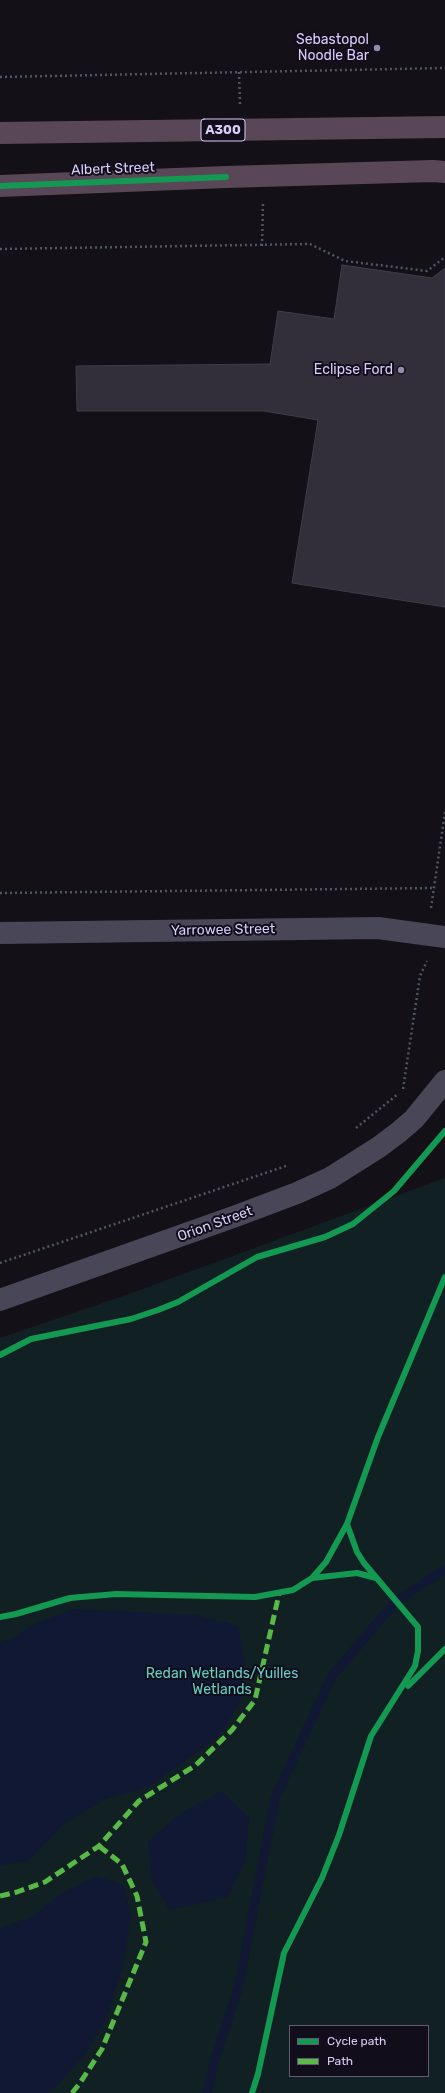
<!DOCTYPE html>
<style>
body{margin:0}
#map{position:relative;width:445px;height:2093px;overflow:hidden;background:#131018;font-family:Rubik,sans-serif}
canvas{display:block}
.legend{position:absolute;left:289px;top:2025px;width:140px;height:52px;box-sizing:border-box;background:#120d1b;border:1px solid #625a74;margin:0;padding:5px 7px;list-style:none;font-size:12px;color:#d9cdf9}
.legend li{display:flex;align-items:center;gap:8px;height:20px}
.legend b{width:20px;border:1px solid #625a74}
</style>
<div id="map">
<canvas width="445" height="2093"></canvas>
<ul class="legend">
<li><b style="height:5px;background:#139951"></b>Cycle path</li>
<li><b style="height:5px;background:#58b947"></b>Path</li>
</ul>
</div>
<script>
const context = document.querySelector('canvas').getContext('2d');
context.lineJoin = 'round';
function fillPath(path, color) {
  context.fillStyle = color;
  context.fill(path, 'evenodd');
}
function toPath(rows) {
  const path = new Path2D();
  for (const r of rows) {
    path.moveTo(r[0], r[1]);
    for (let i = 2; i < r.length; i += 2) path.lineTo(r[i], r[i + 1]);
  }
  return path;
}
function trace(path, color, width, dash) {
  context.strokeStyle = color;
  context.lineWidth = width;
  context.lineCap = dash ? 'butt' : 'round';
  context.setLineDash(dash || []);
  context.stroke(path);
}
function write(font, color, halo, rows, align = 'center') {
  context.font = font + ' Rubik,sans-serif';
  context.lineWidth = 4;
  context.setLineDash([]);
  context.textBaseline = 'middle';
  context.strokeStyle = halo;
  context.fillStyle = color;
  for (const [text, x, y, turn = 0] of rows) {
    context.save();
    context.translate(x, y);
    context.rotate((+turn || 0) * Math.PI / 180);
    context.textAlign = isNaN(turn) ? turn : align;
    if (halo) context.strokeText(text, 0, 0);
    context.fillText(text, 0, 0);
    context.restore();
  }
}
const green = toPath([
 [445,1178,445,2093,0,2093,0,1338,126,1295],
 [290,2026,428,2026,428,2076,290,2076]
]);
const water = toPath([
 [74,1609,196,1615,238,1626,245,1662,240,1702,220,1736,148,1787,106,1799,65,1823,28,1861,0,1866,0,1642,13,1638,36,1623],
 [222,1791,249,1818,245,1861,228,1897,169,1910,152,1879,148,1842,179,1814],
 [97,1876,124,1886,131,1916,123,1966,106,2019,85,2054,57,2086,46,2093,0,2093,0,1928,34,1916,60,1894]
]);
const stream = toPath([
 [207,2093,216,2056,239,1985,275,1798,332,1676,396,1601,445,1570]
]);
const building = toPath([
 [342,265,432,278,445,268,445,607,292,583,318,420,264,411,77,411,76,366,270,364,278,311,334,319,342,265]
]);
const path = toPath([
 [239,72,240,104],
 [0,77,445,68],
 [262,246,263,203],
 [0,249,310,244,345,261,427,271,445,257],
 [0,893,434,888],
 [431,908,445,812],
 [403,1089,420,976,427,961],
 [356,1128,398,1094],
 [0,1263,286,1166]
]);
const minor = toPath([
 [0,933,378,928,445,937],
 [0,1300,236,1216,297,1193,330,1178,379,1147,399,1132,414,1119,445,1081]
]);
const highway = toPath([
 [0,133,445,127],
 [0,186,226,177,433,171,445,172]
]);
const quiet = toPath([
 [0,1896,17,1892,45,1882,99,1846,139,1801,196,1765,232,1730,255,1700,279,1594],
 [72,2093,80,2083,102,2049,146,1942,137,1896,122,1864,99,1846]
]);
const cycleway = toPath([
 [0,186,226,177],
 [0,1355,31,1339,131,1319,158,1310,178,1302,257,1257,325,1237,353,1224,394,1191,445,1131],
 [312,1578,326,1562,347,1524,378,1437,445,1277],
 [0,1617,16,1614,70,1598,116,1594,255,1597,293,1590,312,1578,357,1573,376,1578],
 [408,1686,445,1649],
 [252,2093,258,2074,284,1953,322,1878,339,1835,371,1736,415,1666,418,1651,418,1627,364,1563,357,1552,347,1524]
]);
const markers = [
 [377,48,4,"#948baa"],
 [401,370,4,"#948baa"]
];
const shields = [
 [223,130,44]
];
const shieldNames = [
 ["A300",223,130]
];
const poiNames = [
 ["Sebastopol",369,40],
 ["Noodle Bar",369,56],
 ["Eclipse Ford",393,370]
];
const streetNames = [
 ["Albert Street",113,169,-2],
 ["Yarrowee Street",223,930,-1],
 ["Orion Street",215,1224,-20]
];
const parkNames = [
 ["Redan Wetlands/Yuilles",222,1674],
 ["Wetlands",222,1690]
];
fillPath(green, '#112022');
fillPath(water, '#101834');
trace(stream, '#101834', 9);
fillPath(building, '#322e3a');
trace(building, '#413b4b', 1);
trace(path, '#4e5763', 2.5, [2, 3]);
trace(minor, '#494657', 22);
trace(highway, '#594757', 22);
trace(quiet, '#58b947', 5, [10, 5]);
trace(cycleway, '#139951', 6);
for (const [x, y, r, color] of markers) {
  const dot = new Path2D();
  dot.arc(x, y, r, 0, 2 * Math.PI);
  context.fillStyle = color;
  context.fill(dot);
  trace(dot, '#120d1b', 1.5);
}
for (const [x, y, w] of shields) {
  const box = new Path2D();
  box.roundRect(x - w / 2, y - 11, w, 22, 3);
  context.fillStyle = '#120d1b';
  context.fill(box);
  trace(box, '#d9cdf9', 1);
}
write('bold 13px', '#d9cdf9', null, shieldNames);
write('14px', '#d9cdf9', '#120d1b', poiNames, 'right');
write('14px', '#d9cdf9', '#120d1b', streetNames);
write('14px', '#64cfc4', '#120d1b', parkNames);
</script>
